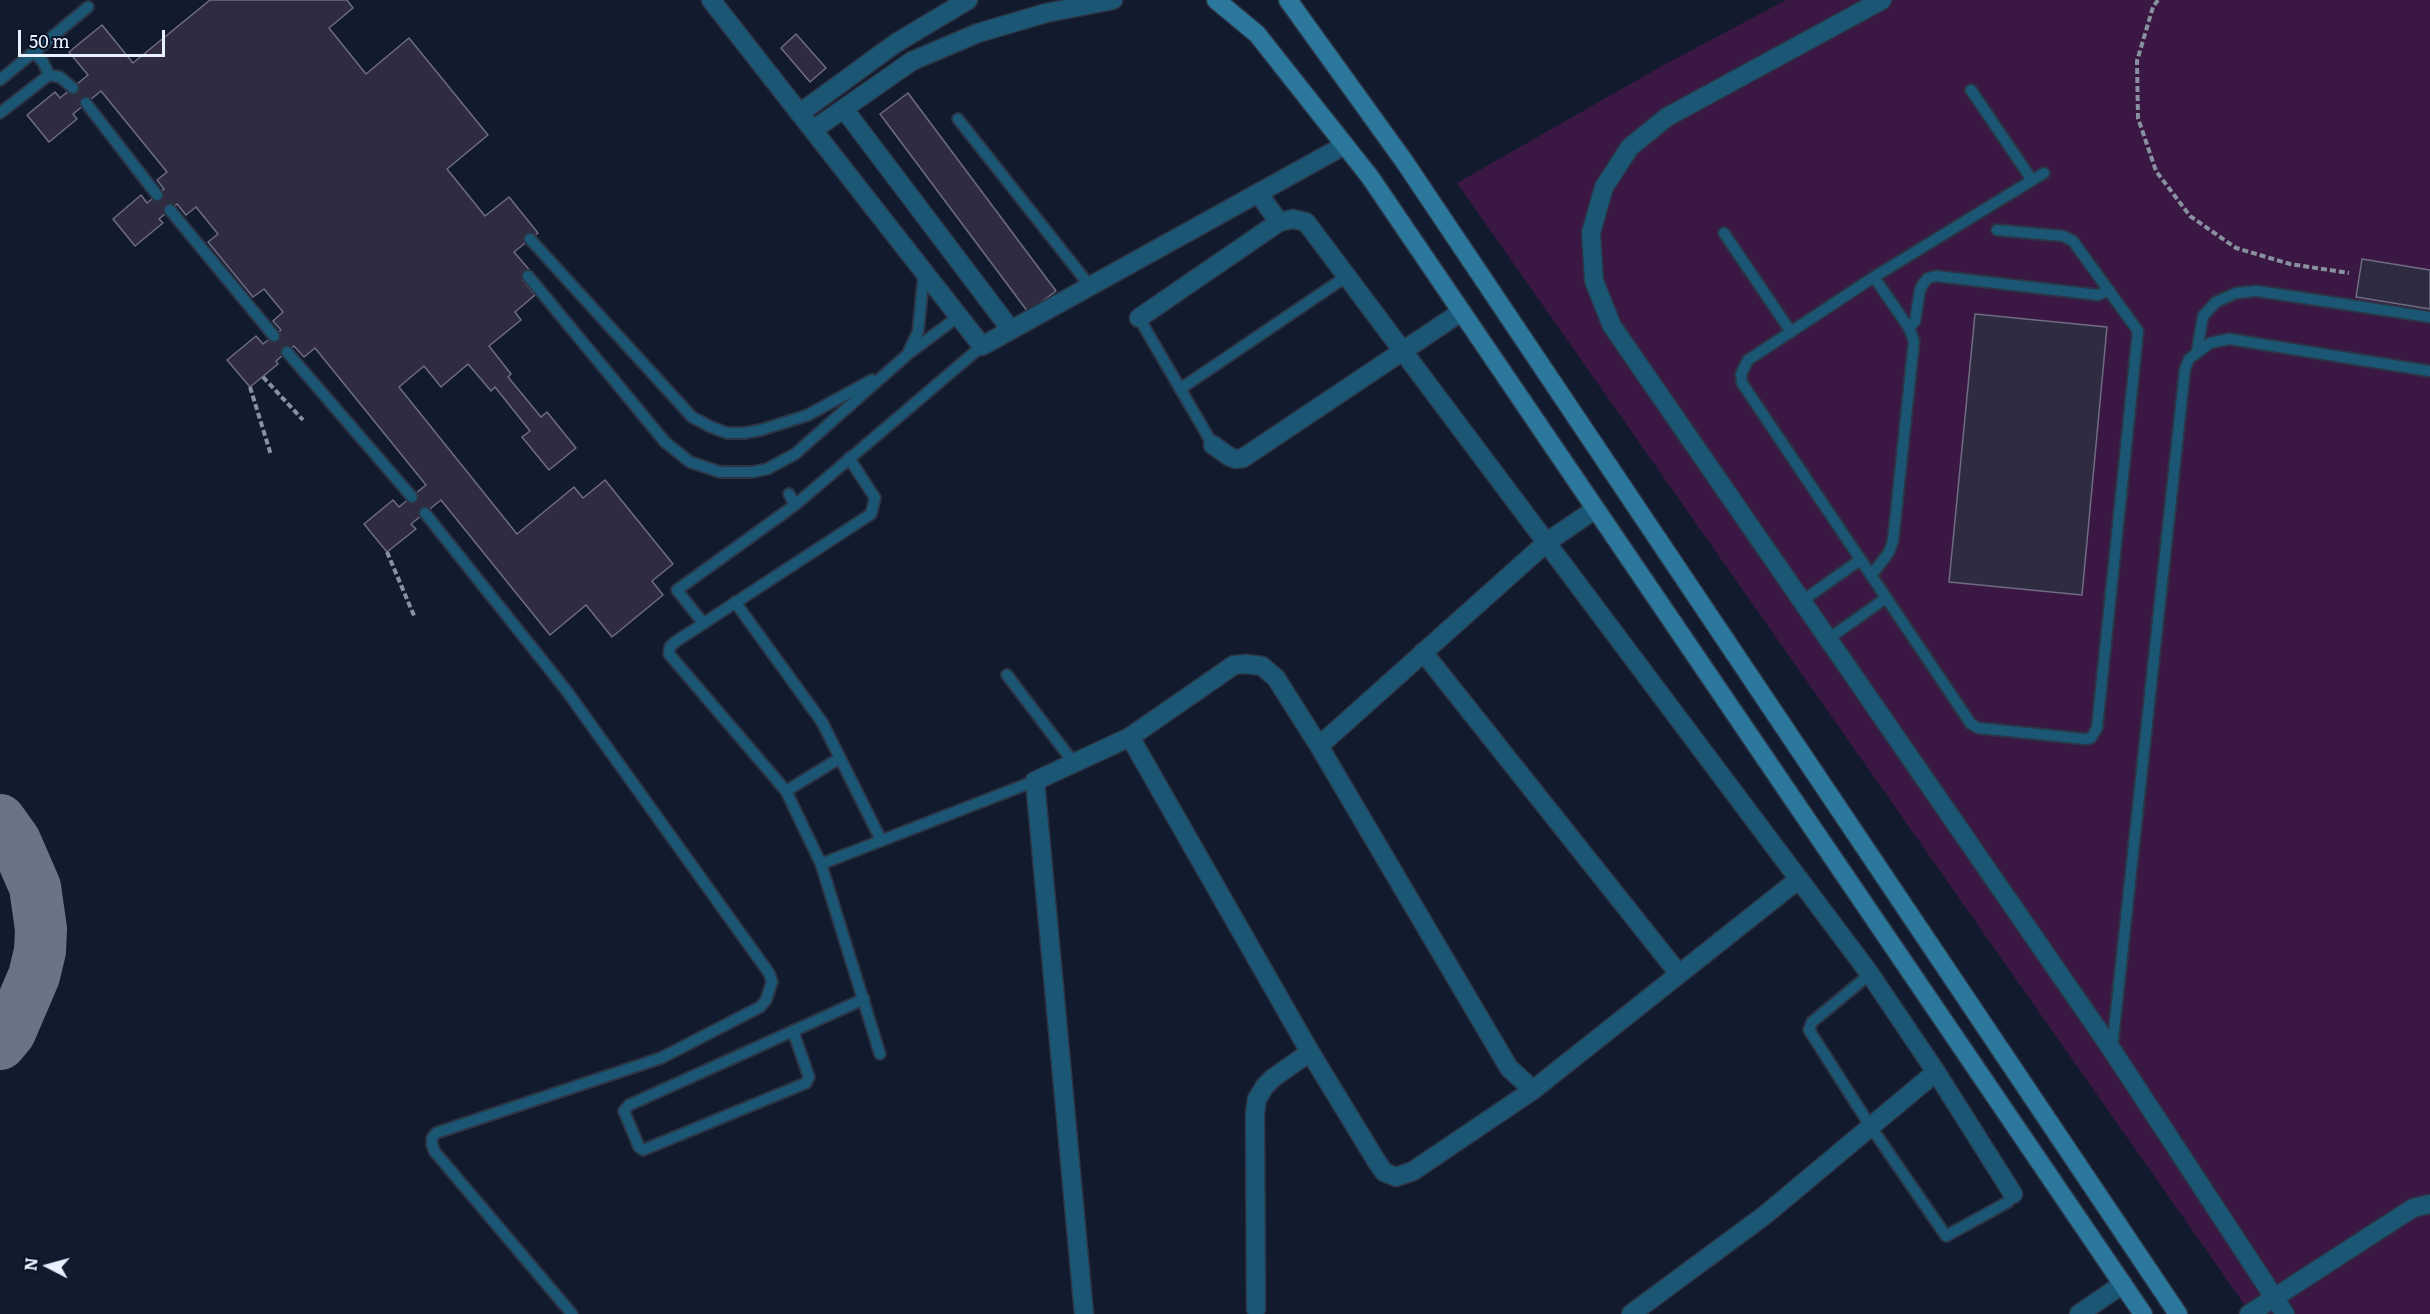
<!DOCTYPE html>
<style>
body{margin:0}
#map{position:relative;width:2430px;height:1314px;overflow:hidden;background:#111b2d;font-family:Literata,serif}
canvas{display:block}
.north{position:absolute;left:18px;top:1236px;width:60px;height:60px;-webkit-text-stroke:4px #081123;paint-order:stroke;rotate:276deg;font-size:16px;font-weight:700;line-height:24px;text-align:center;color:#eaf1fe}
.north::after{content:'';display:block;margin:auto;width:21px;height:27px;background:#eaf1fe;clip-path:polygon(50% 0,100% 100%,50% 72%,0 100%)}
.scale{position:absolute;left:18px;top:30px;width:147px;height:27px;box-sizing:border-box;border:3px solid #eaf1fe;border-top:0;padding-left:8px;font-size:18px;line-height:21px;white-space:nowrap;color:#eaf1fe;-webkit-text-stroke:4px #081123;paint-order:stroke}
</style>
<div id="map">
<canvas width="2430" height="1314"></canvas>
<div class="north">N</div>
<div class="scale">50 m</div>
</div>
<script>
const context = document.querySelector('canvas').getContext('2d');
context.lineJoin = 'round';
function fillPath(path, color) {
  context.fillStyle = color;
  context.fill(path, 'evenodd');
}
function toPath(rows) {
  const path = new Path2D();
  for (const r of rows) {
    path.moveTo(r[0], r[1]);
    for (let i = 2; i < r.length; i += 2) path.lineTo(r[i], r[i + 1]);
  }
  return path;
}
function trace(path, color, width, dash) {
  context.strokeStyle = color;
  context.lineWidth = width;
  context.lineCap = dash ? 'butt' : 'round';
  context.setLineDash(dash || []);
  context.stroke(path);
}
const green = toPath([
 [1786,0,2430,0,2430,1314,2251,1314,1457,183,1662,66]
]);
const taxiway = toPath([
 [0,820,15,841,35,887,41,929,40,951,34,976,10,1032,0,1044]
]);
const building = toPath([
 [210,0,347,0,353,8,329,28,366,74,409,38,488,135,447,169,485,216,509,197,538,233,514,252,532,273,523,280,535,295,515,312,521,320,489,346,511,374,508,377,541,417,547,412,576,448,549,470,522,437,530,431,495,387,491,391,468,364,441,387,424,366,399,387,517,534,574,487,583,498,605,480,673,564,652,581,663,595,612,637,586,605,550,635,441,500,411,524,416,529,387,552,364,524,393,500,399,507,426,485,315,348,304,357,294,346,276,361,278,364,250,387,227,360,256,336,263,344,281,330,273,321,283,312,264,289,253,297,208,242,218,234,196,207,186,215,177,204,159,219,163,223,135,246,113,219,141,195,147,203,164,189,157,180,167,172,101,91,73,114,77,119,49,142,27,115,55,92,60,98,88,75,69,52,102,25,133,63,210,0],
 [796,34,826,68,810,82,781,48,796,34],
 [908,93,1056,291,1028,312,880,114,908,93],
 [2362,259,2430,270,2430,309,2356,297,2362,259],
 [1975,314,2107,327,2082,595,1949,582,1975,314]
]);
const path = toPath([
 [2158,0,2153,7,2137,61,2138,118,2156,171,2190,216,2236,248,2290,264,2349,273],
 [263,377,303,420],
 [250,387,271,455],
 [387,552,415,618]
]);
const service = toPath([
 [34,52,43,62,49,75],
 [0,80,88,7],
 [1971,90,2032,180],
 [86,103,157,195],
 [0,113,49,75,60,77,73,88],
 [958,119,1090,286],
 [170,210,274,336],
 [1997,230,2063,236,2073,241,2138,331,2097,728,2091,738,2086,739,1978,728,1971,724,1742,383,1741,374,1748,360,1874,277,2044,173],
 [1724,233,1791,332],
 [530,239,692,417,711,427,727,433,744,433,761,430,808,415,872,380],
 [528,276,665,442,690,462,720,472,752,472,767,469,795,454,908,354,959,316],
 [1139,318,1213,445],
 [1909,328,1915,321,1920,290,1923,284,1928,278,1936,276,2098,295,2109,290],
 [909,351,918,332,924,273],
 [2197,351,2203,316,2216,302,2236,293,2257,291,2430,317],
 [287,352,412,497],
 [1180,389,1347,276],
 [849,458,875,498,871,514,675,642,670,647,669,654,786,791,821,864,880,1054],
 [789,494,795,505],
 [425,513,566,690,769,973,772,982,766,1000,760,1007,661,1058,436,1133,432,1138,432,1145,435,1152,572,1314],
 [1871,576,1889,552,1893,541,1914,341,1909,328,1874,277],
 [1802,601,1860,560],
 [735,602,822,722,881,840],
 [703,623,677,590,795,505,982,346],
 [1828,639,1886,598],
 [1007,675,1074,763],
 [786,791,840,758],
 [821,864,1035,781],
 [1870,974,1812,1022,1809,1030,1871,1127,1946,1236,2008,1202,2013,1194],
 [793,1031,809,1077,806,1083,643,1150,639,1147,624,1111,629,1105,864,999],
 [2112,1049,2185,369,2189,359,2210,343,2229,339,2430,371]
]);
const minor = toPath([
 [711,0,982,346,1345,145],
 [1882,0,1667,117,1630,147,1604,187,1591,233,1594,281,1612,326,2112,1050,2285,1314],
 [844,109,1011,330],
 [800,113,896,43,968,0],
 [813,130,912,61,978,33,1046,13,1113,0],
 [1258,193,1279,222],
 [1139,318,1279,222,1293,219,1306,222,1870,974,1936,1072,2013,1194],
 [1213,445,1230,457,1236,459,1243,458,1461,312],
 [1423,652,1679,974],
 [1130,737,1310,1052,1377,1162,1384,1172,1396,1177,1413,1171,1533,1090,1799,879],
 [1319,746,1547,542,1594,510],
 [1256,1309,1255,1113,1257,1099,1265,1086,1273,1078,1310,1052],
 [1084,1314,1035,781,1130,737,1234,665,1246,664,1262,666,1276,678,1319,746,1509,1068,1533,1090],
 [1631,1314,1765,1215,1936,1072],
 [2079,1314,2123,1284],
 [2249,1314,2413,1208,2430,1204]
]);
const secondary = toPath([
 [1216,0,1257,34,1370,177,2143,1314],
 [1288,0,1404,161,2178,1314]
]);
fillPath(green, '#3b1744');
trace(taxiway, '#6a7484', 52);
fillPath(building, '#2f2c41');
trace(building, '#6f6c84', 1.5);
trace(service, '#2b3546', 14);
trace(minor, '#2b3546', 21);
trace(secondary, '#2b3546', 21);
trace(path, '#8891a0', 4, [6, 3]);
trace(service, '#1b5774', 10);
trace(minor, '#1b5774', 18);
trace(secondary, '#2c779c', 18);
</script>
